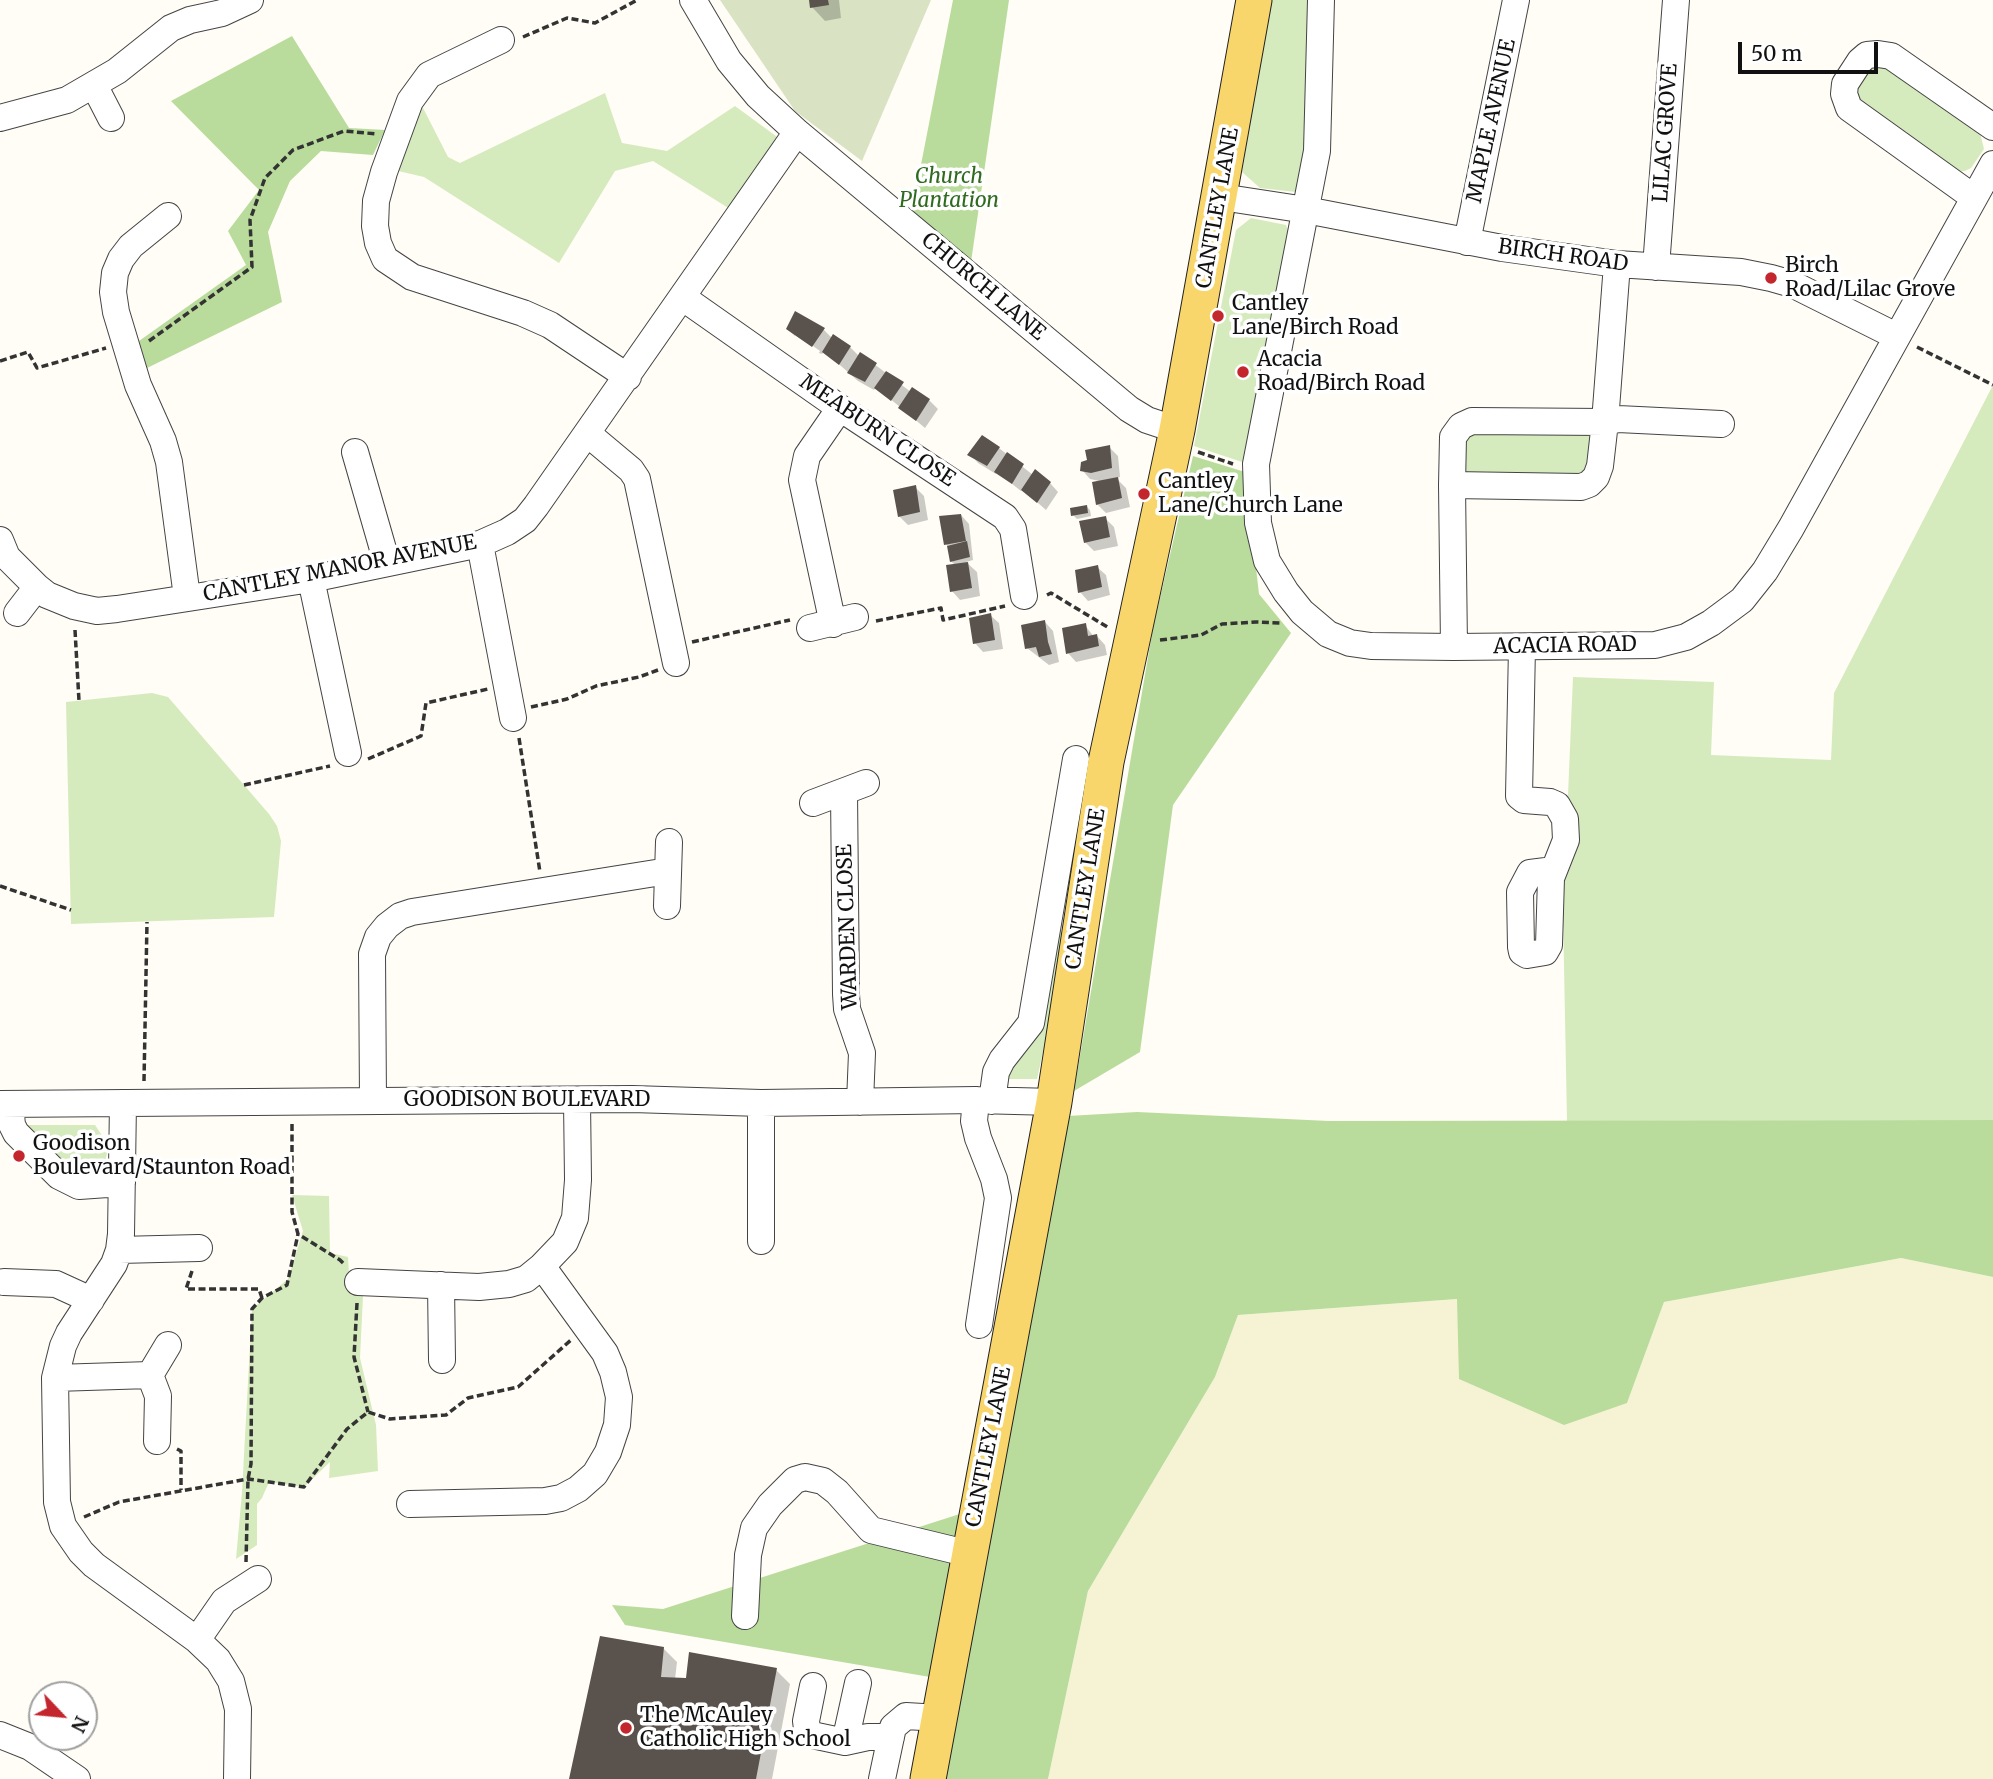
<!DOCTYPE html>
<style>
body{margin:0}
#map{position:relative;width:1993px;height:1779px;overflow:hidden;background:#fffdf5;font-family:Merriweather,serif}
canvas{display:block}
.north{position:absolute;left:28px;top:1681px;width:70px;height:70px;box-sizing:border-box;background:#fff;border:2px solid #a0a0a0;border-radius:50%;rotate:116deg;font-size:19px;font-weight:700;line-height:28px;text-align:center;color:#111}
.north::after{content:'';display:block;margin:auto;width:24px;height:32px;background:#c4262e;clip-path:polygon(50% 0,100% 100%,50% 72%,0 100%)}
.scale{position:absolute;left:1738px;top:42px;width:140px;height:32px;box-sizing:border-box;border:4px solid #111;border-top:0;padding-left:9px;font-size:21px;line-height:24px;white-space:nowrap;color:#111;-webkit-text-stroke:5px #fff;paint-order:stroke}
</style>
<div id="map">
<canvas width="1993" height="1779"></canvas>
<div class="north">N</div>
<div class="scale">50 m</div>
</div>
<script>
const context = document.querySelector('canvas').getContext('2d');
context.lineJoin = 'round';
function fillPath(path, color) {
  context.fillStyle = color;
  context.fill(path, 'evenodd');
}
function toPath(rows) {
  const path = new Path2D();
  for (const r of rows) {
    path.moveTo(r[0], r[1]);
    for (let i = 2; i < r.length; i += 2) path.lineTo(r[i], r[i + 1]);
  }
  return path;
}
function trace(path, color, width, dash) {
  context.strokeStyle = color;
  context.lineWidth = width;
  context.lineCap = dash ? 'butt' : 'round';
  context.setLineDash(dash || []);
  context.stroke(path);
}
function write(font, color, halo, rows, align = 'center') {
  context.font = font + ' Merriweather,serif';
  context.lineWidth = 7;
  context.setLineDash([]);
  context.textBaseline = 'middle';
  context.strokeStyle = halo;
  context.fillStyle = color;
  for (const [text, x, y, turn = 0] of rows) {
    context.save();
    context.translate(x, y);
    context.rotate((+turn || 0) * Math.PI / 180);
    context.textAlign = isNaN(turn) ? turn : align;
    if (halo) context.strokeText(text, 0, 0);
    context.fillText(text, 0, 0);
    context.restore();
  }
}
const farmland = toPath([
 [1901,1258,1993,1277,1993,1779,1048,1779,1088,1591,1215,1377,1238,1315,1458,1299,1627,1403,1664,1302]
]);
const green = toPath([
 [1271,0,1308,0,1305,154,1296,192,1260,188,1242,172],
 [1880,61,1980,133,1984,149,1971,168,1965,171,1953,172,1859,105,1855,92,1867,66],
 [605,93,622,143,667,151,735,106,780,139,730,209,653,161,615,171,559,263,424,177,394,170,420,102,448,157,460,163],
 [1251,218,1286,225,1291,239,1248,464,1194,446,1236,230],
 [1993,385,1993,1120,1567,1121,1563,913,1573,677,1714,682,1711,755,1831,760,1834,693],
 [1469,433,1587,433,1594,441,1583,477,1466,473,1462,468,1463,441],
 [152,693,168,697,269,814,277,826,281,841,274,917,71,924,66,702],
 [1061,923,1062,966,1037,1079,1003,1079],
 [24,1125,95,1125,109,1146,103,1169,82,1177,67,1170],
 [292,1195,329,1196,330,1253,348,1257,350,1292,363,1296,360,1358,376,1425,378,1471,329,1478,330,1462,304,1487,269,1482,262,1498,257,1504,257,1545,236,1559,242,1492,252,1309,288,1279,303,1231]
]);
const forest = toPath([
 [953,0,1009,0,971,262,912,211],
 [292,36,349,128,385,130,373,155,321,151,290,181,268,232,282,302,147,368,139,341,246,265,228,231,259,190,171,101],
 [1193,456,1245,472,1259,594,1291,633,1173,805,1140,1052,1074,1091,1153,628],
 [1137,1112,1329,1121,1993,1120,1993,1277,1901,1258,1664,1302,1627,1403,1564,1425,1459,1379,1457,1299,1238,1315,1215,1377,1088,1591,1048,1779,924,1779,1068,1116],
 [966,1512,930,1677,625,1625,612,1605,663,1609]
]);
const cemetery = toPath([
 [720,0,931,0,862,161,795,111]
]);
const shadow = toPath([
 [811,0,839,0,841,18,825,21,812,7],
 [788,329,824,330,833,339,834,337,850,347,859,356,861,354,911,392,913,390,929,400,938,409,925,428,876,387,874,390,858,381,824,351,822,354,819,353,820,351,795,333,795,336],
 [1109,447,1118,456,1120,477,1116,478,1126,488,1130,507,1106,513,1097,504,1104,482,1090,479,1082,470],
 [999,448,1033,475,1050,483,1058,492,1046,510,1022,489,1021,491,997,472,996,474,978,463,970,454],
 [915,487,924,496,928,520,908,525,899,516],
 [1087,507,1090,510,1091,516,1077,519,1073,515],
 [961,515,969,524,973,560,966,562,977,572,980,596,960,600,952,591,956,566,951,561,949,548,946,544],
 [1105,518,1114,527,1118,546,1094,551,1085,542],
 [1097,567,1106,575,1110,595,1088,601,1080,592],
 [990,615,999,623,1003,649,983,652,975,643],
 [1045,622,1053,631,1059,662,1049,665,1027,648],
 [1085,625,1094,637,1097,636,1105,645,1107,655,1076,662,1068,653],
 [663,1648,677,1662,675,1679,776,1670,790,1684,772,1779,571,1779]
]);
const building = toPath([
 [809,0,828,0,829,5,810,8],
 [795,311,825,328,812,347,786,329],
 [833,334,851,346,839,365,822,352],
 [860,352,877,363,865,382,847,373],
 [886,371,904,382,891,401,874,388],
 [912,387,930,399,916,421,898,408],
 [982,435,1000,447,987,466,967,455],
 [1110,445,1112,468,1091,473,1080,471,1081,462,1087,460,1085,450],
 [1007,452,1024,464,1012,484,994,472],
 [1035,469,1051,482,1037,503,1021,490],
 [1118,477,1122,498,1096,505,1092,482],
 [916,485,920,512,898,517,893,490],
 [1087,505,1088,513,1071,516,1070,508],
 [961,514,966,541,944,545,939,516],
 [1106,516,1110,537,1084,543,1079,521],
 [967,541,970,557,950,562,947,546],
 [968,562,972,588,950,592,946,565],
 [1098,565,1102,587,1078,593,1075,570],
 [991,613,995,640,973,644,969,618],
 [1045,620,1048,642,1052,654,1039,657,1036,647,1025,649,1021,625],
 [1086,623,1088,636,1097,634,1099,646,1066,654,1062,628],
 [600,1636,664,1647,661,1677,686,1678,689,1652,777,1668,756,1779,569,1779]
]);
const path = toPath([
 [523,37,567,18,595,23,637,0],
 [149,341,252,267,250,220,265,178,293,150,344,131,377,134],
 [1917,347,1993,385],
 [0,361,28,352,37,368,106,348],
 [1198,452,1233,464],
 [1047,595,1051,593,1109,628],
 [876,621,941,608,943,620,1005,606],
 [75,630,79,701],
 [1160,640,1201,635,1222,624,1256,622,1282,623],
 [692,642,790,620],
 [531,707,567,699,596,686,639,677,658,670],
 [519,738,540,872],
 [368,759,421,736,426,703,488,689],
 [244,785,330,766],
 [0,886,71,910],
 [144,1081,147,922],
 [292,1124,292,1212,298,1234,340,1260,345,1265],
 [192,1271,186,1289,259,1289,262,1298],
 [357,1303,354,1357,368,1412],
 [177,1449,181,1451,181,1490],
 [84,1517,119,1502,248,1479,304,1487,347,1429,368,1412,390,1419,446,1415,468,1398,518,1387,571,1340],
 [246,1562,248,1479,251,1464,252,1309,262,1298,287,1285,298,1234]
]);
const minor = toPath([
 [693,0,729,61,758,96,797,132,1129,409,1147,420,1177,430],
 [1321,0,1317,151,1256,464,1258,523,1267,561,1286,592,1302,612,1328,634,1350,643,1371,646,1454,647,1655,645,1686,637,1711,623,1742,600,1765,571,1791,528,1993,164],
 [501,40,429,75,410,101,384,172,376,201,375,226,378,243,385,259,412,277,523,313,550,325,628,377],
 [94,85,111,118],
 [0,118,67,100,117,71,171,28,190,20,222,13,250,0],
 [1221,197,1306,210,1502,248,1617,264,1741,272,1771,278,1792,284,1896,336],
 [1973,197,1849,108,1844,94,1845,84,1860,61,1867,55,1878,54,1891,56,1993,127],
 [168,216,131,246,121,259,115,273,113,292,116,312,138,385,163,441,169,462,187,597],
 [1467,242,1516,0],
 [1656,267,1676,0],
 [682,297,840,408,1005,517,1013,529,1024,596],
 [588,434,631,470,637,479,676,663],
 [355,452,387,563],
 [1452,485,1581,487,1589,484,1596,477,1600,466,1605,422,1617,264],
 [0,540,7,557,37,587,47,595,74,606,97,611,117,609,311,579,480,544,507,532,525,520,536,506,797,132],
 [480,544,513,718],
 [311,579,348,753],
 [17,613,37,587],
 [833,624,802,480,807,456,840,408],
 [810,628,855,617],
 [1454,647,1452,485,1453,437,1461,426,1472,421,1605,422,1618,419,1721,424],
 [1522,647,1519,796,1524,800,1550,802,1557,805,1565,819,1566,840,1551,878,1549,945,1545,952,1527,955,1522,952,1521,947,1520,892,1530,873,1554,870],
 [844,792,846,994,847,1009,862,1053,860,1102],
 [813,803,866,783],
 [667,906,669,842],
 [976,1100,974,1121,978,1138,994,1179,998,1198,979,1325],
 [373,1101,372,954,378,937,387,926,400,916,412,912,668,871],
 [992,1101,996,1072,1002,1060,1031,1023,1076,759],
 [123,1103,121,1234,119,1250,114,1264,69,1333,63,1346,55,1378,57,1502,63,1526,81,1552,94,1565,197,1640,218,1660,231,1681,238,1709,237,1779],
 [761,1103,761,1241],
 [0,1104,632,1099,761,1103,976,1100,1054,1102],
 [10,1104,12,1125,16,1133,59,1176,79,1186,122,1183],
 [119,1250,199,1248],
 [4,1282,56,1284,91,1300],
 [358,1282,479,1287,509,1284,526,1279,542,1266],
 [441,1285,442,1360],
 [150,1375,168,1345],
 [55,1378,150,1375,158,1396,157,1441],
 [410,1504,545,1501,561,1498,578,1489,595,1474,608,1452,617,1425,619,1397,613,1372,605,1353,542,1266,565,1242,575,1218,578,1180,577,1101],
 [745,1616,748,1555,754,1528,770,1505,795,1480,805,1477,823,1481,837,1492,871,1530,970,1554],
 [197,1640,224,1601,258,1579],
 [813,1686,806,1721,807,1729,812,1735,845,1742,868,1737,891,1737],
 [0,1735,30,1747,77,1779],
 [845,1742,858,1683],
 [882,1779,893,1727,906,1716,939,1718]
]);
const major = toPath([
 [928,1779,1054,1102,1106,762,1177,430,1254,0]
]);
const markers = [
 [1771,278,7,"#c4262e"],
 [1218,316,7,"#c4262e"],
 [1243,372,7,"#c4262e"],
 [1144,494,7,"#c4262e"],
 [19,1156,7,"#c4262e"],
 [626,1728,7,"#c4262e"]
];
const streetNames = [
 ["MAPLE AVENUE",1492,121,-78],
 ["LILAC GROVE",1666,133,-86],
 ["CANTLEY LANE",1218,208,-80],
 ["BIRCH ROAD",1563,256,8],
 ["CHURCH LANE",983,287,40],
 ["MEABURN CLOSE",877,431,34],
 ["CANTLEY MANOR AVENUE",340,569,-11],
 ["ACACIA ROAD",1565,646,-1],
 ["CANTLEY LANE",1086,889,-81],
 ["WARDEN CLOSE",848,927,-92],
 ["GOODISON BOULEVARD",527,1100],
 ["CANTLEY LANE",989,1447,-79]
];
const parkNames = [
 ["Church",949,177],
 ["Plantation",949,201]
];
const poiNames = [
 ["Birch",1785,266],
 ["Road/Lilac Grove",1785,290],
 ["Cantley",1232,304],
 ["Lane/Birch Road",1232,328],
 ["Acacia",1257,360],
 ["Road/Birch Road",1257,384],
 ["Cantley",1158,482],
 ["Lane/Church Lane",1158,506],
 ["Goodison",33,1144],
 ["Boulevard/Staunton Road",33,1168],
 ["The McAuley",640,1716],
 ["Catholic High School",640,1740]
];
fillPath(farmland, '#f6f3d4');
fillPath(green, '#d5ebbd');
fillPath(forest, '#b9dc9c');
fillPath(cemetery, '#d9e3c4');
fillPath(shadow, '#0003');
fillPath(building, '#5a524d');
trace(minor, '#444', 28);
trace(major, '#222', 37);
trace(path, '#333', 3.5, [7, 3.5]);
trace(minor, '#fff', 26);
trace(major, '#f9d66b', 35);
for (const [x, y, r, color] of markers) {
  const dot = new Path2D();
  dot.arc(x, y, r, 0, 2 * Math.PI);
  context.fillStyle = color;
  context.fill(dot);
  trace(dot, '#fff', 2.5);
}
write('21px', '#111', '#fff', streetNames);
write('italic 21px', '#2f6b1f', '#fff', parkNames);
write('21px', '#111', '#fff', poiNames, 'left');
</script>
